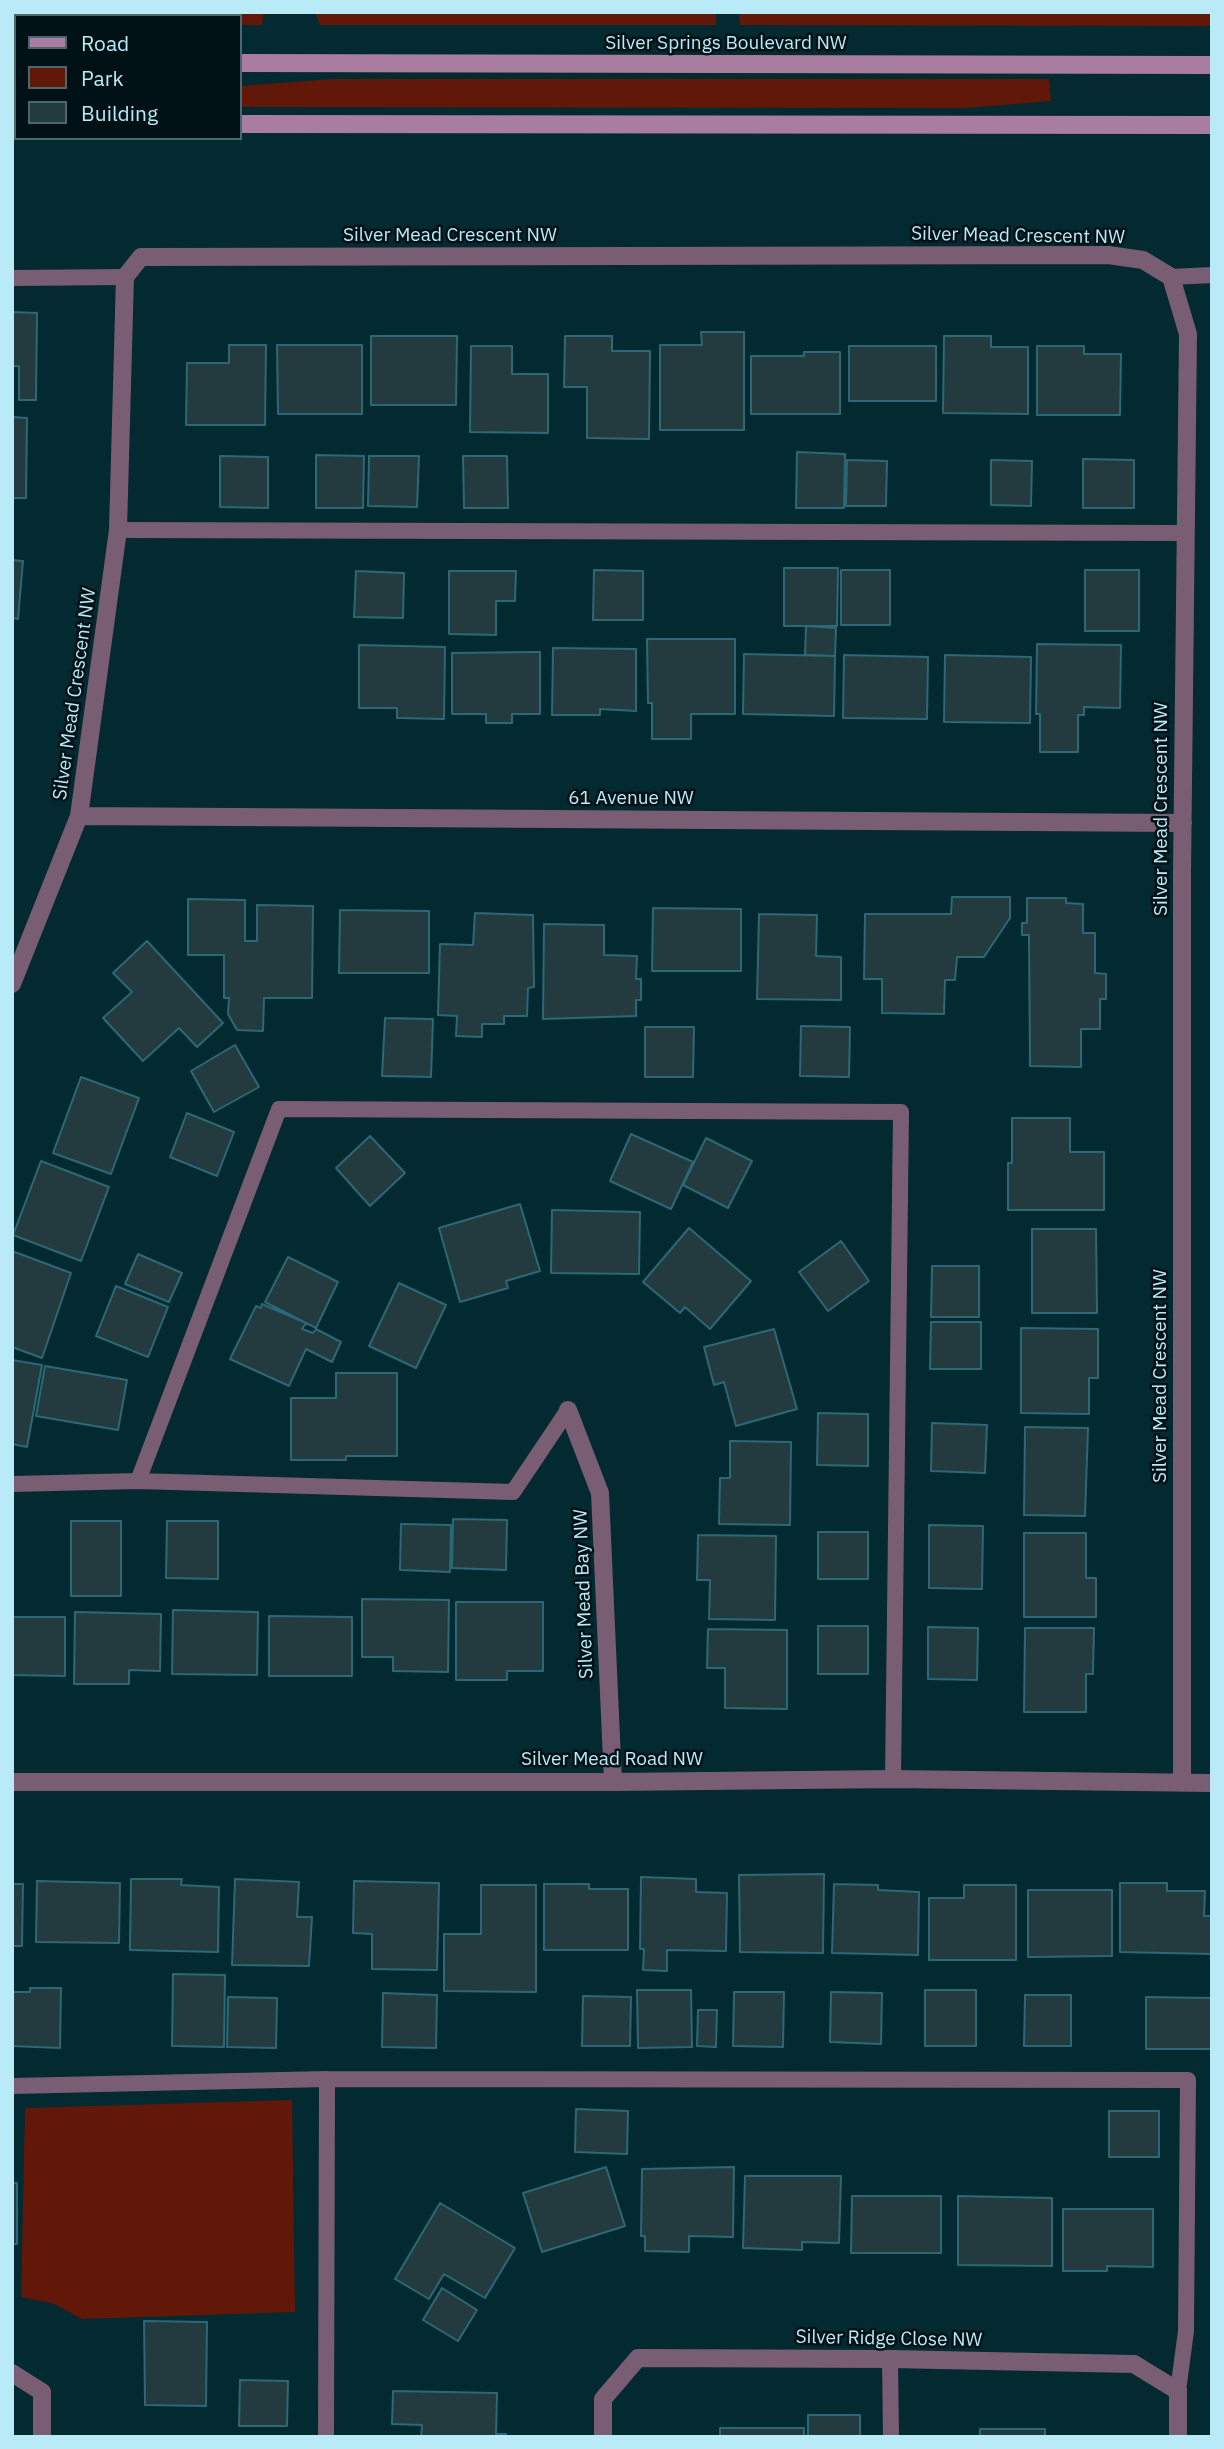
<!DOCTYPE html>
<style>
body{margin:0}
#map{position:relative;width:1224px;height:2449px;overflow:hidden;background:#032931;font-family:"IBM Plex Sans",sans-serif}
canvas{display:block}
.frame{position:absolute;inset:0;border:14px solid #b8ebf7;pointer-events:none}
.legend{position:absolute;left:14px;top:14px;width:228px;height:126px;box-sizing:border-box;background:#001116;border:2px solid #4a6870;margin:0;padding:9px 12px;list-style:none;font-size:21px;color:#b8ebf7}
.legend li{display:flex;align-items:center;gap:14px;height:35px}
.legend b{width:35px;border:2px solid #4a6870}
</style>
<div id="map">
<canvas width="1224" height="2449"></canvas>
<div class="frame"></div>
<ul class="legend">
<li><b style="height:9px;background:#a97da0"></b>Road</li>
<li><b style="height:19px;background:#611808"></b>Park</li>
<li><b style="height:19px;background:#233a3f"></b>Building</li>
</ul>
</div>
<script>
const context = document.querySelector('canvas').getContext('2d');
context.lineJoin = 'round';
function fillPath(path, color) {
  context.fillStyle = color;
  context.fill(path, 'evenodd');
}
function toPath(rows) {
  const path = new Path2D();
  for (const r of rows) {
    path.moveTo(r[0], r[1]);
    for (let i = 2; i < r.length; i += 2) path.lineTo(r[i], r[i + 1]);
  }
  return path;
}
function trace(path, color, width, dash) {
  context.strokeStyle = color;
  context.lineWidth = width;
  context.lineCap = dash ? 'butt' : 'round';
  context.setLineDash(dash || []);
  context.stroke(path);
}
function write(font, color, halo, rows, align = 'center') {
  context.font = font + ' "IBM Plex Sans",sans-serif';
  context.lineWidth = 5;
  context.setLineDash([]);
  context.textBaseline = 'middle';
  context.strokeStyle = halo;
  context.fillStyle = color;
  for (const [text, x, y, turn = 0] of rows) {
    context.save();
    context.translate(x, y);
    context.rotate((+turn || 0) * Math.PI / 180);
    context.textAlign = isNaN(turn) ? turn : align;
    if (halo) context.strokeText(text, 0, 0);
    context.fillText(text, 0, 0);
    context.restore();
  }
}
const green = toPath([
 [37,12,264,12,262,25,240,25,240,16,35,16],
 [315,12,716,12,716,25,320,25],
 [739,12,1212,12,1212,26,740,25],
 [331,79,1049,79,1051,101,965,108,242,107,240,86],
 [292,2100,295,2312,82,2319,54,2304,21,2297,25,2108]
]);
const building = toPath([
 [12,312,37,313,36,400,19,400,19,366,12,366,12,312],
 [701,332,744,332,744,430,660,430,660,345,702,345,701,332],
 [371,336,457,336,456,405,371,405,371,336],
 [565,336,612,336,612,351,650,351,649,439,587,438,587,387,564,387,565,336],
 [944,336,991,336,991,347,1028,347,1028,414,943,413,944,336],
 [229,345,266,345,265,425,186,425,187,363,229,363,229,345],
 [277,345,362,345,362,414,278,414,277,345],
 [471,346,512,346,512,374,548,374,548,433,470,432,471,346],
 [849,346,936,346,936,401,849,401,849,346],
 [1037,346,1084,346,1084,354,1121,354,1120,415,1037,415,1037,346],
 [804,352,840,352,840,414,751,414,751,356,804,356,804,352],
 [12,417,27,418,26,498,12,498,12,417],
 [797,452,845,454,844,508,796,508,797,452],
 [316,455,364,456,363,508,316,508,316,455],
 [220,456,268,457,268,508,220,507,220,456],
 [369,456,419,456,417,507,368,506,369,456],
 [463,456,507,456,508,508,464,508,463,456],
 [1083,459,1134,460,1134,508,1083,508,1083,459],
 [847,460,887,461,886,506,846,506,847,460],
 [991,460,1032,461,1031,506,991,505,991,460],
 [12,560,23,561,18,619,12,618,12,560],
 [784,568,838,568,837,626,784,626,784,568],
 [594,570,643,571,643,620,593,620,594,570],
 [841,570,890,570,890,625,841,625,841,570],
 [1085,570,1139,570,1139,631,1085,631,1085,570],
 [356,571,404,573,403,618,354,617,356,571],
 [449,571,516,571,515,601,496,601,496,635,449,634,449,571],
 [806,626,836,628,835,656,805,655,806,626],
 [647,639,735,639,735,714,691,714,691,739,652,739,652,703,648,703,647,639],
 [1037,644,1121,645,1120,708,1084,707,1084,715,1078,715,1078,752,1040,752,1040,714,1036,714,1037,644],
 [359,645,445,647,444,719,397,718,397,708,359,708,359,645],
 [553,648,636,649,636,711,600,709,600,715,552,715,553,648],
 [535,652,540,652,540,714,512,714,512,723,486,723,486,714,452,714,452,653,535,652],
 [744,654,835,656,834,716,743,714,744,654],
 [844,655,928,657,927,719,843,718,844,655],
 [945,655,1031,657,1030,723,944,722,945,655],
 [952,897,1010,897,1010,918,984,957,957,957,955,980,945,980,944,1014,882,1013,882,979,864,979,865,914,951,914,952,897],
 [1027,898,1066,898,1066,903,1083,904,1083,933,1095,933,1095,973,1106,974,1106,999,1100,999,1100,1029,1081,1029,1081,1067,1030,1066,1029,935,1022,935,1022,923,1027,923,1027,898],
 [188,899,245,900,245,941,257,941,257,905,313,906,312,998,264,998,263,1031,237,1030,228,1014,229,998,224,998,224,955,188,955,188,899],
 [653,908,741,909,741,971,652,971,653,908],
 [340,910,429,911,429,973,339,973,340,910],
 [475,913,533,915,534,987,528,988,527,1016,504,1016,504,1024,482,1024,482,1037,456,1036,457,1016,438,1015,440,944,473,945,475,913],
 [759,914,817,915,816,956,841,957,841,1000,757,999,759,914],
 [544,924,604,925,604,955,637,956,636,979,641,979,641,1000,636,1000,636,1016,543,1019,544,924],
 [147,941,223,1023,197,1047,179,1028,143,1061,103,1018,132,992,113,973,147,941],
 [385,1018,433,1019,431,1077,382,1076,385,1018],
 [801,1026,850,1027,849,1077,800,1076,801,1026],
 [645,1027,694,1027,693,1077,645,1077,645,1027],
 [235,1045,259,1087,214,1112,191,1071,235,1045],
 [81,1077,139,1098,111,1174,53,1153,81,1077],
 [187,1113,234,1132,217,1176,170,1157,187,1113],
 [1012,1118,1070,1118,1070,1152,1104,1152,1104,1210,1008,1210,1008,1163,1012,1163,1012,1118],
 [631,1134,693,1162,671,1209,610,1181,631,1134],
 [370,1136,405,1173,370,1206,336,1168,370,1136],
 [706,1138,752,1161,728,1208,683,1185,706,1138],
 [41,1161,109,1187,81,1261,13,1235,41,1161],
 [520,1204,540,1271,506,1281,508,1288,460,1302,439,1228,520,1204],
 [552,1210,640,1212,639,1274,551,1273,552,1210],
 [689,1228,751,1281,710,1329,685,1307,680,1313,643,1282,689,1228],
 [1032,1229,1096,1229,1097,1313,1032,1313,1032,1229],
 [841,1241,869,1281,828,1311,799,1272,841,1241],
 [12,1251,71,1273,42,1358,12,1347,12,1251],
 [138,1254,182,1273,169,1302,125,1284,138,1254],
 [288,1257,338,1282,316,1328,265,1302,288,1257],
 [932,1266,979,1266,979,1317,931,1317,932,1266],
 [399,1283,446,1305,416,1368,369,1346,399,1283],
 [116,1286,168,1307,148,1357,96,1336,116,1286],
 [262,1304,306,1323,302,1329,313,1333,316,1329,341,1342,332,1362,306,1349,289,1386,230,1359,256,1306,261,1308,262,1304],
 [931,1322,981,1322,981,1369,930,1369,931,1322],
 [1021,1328,1098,1329,1098,1378,1089,1378,1089,1414,1021,1413,1021,1328],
 [774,1329,797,1409,736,1426,724,1382,714,1385,704,1347,774,1329],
 [12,1360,42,1365,27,1447,12,1444,12,1360],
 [45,1366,127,1380,118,1430,36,1416,45,1366],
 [336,1373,397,1373,397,1456,346,1456,346,1460,291,1460,291,1398,336,1398,336,1373],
 [818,1413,868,1414,868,1466,817,1465,818,1413],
 [932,1423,987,1425,985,1473,931,1471,932,1423],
 [1025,1427,1088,1428,1085,1516,1024,1515,1025,1427],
 [730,1441,791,1442,790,1525,719,1524,720,1478,730,1478,730,1441],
 [453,1519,507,1520,506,1570,452,1568,453,1519],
 [71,1521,121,1521,121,1596,71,1596,71,1521],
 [167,1521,218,1521,218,1579,166,1578,167,1521],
 [401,1524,451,1525,450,1572,400,1570,401,1524],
 [929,1525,983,1526,982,1589,929,1588,929,1525],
 [818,1532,868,1532,868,1579,818,1579,818,1532],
 [1024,1533,1086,1533,1086,1578,1096,1578,1096,1617,1024,1617,1024,1533],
 [698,1535,776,1536,775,1620,709,1619,710,1580,697,1580,698,1535],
 [362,1599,449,1600,448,1672,393,1671,393,1657,362,1657,362,1599],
 [456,1602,543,1602,543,1671,507,1671,507,1680,456,1680,456,1602],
 [173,1610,258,1612,257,1675,172,1674,173,1610],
 [75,1612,161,1614,160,1671,129,1670,129,1684,74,1684,75,1612],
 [269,1616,352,1617,352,1676,269,1676,269,1616],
 [12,1617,65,1617,65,1676,12,1675,12,1617],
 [818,1626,868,1626,868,1674,818,1674,818,1626],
 [928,1627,978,1628,977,1680,928,1679,928,1627],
 [1025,1628,1094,1628,1093,1674,1086,1674,1086,1712,1024,1712,1025,1628],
 [708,1629,787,1630,787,1709,725,1708,725,1668,707,1668,708,1629],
 [824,1874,823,1953,740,1952,739,1875,824,1874],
 [641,1877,696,1879,696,1892,727,1893,726,1951,667,1950,667,1971,643,1970,644,1949,640,1949,641,1877],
 [131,1879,182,1879,181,1885,219,1887,218,1952,130,1950,131,1879],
 [235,1879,299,1882,297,1917,312,1917,309,1966,232,1965,235,1879],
 [37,1881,120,1883,119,1943,36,1942,37,1881],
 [354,1881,439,1883,437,1970,372,1969,372,1934,353,1933,354,1881],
 [1120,1883,1167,1883,1167,1891,1205,1891,1204,1916,1212,1916,1212,1954,1120,1952,1120,1883],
 [12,1884,23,1884,22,1946,12,1946,12,1884],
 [544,1884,589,1884,589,1889,628,1889,628,1950,544,1950,544,1884],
 [834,1884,878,1885,878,1890,919,1892,918,1955,832,1953,834,1884],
 [481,1885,536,1885,536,1992,444,1991,444,1934,481,1934,481,1885],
 [964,1885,1016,1885,1016,1960,929,1960,929,1898,964,1898,964,1885],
 [1028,1890,1112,1890,1112,1956,1028,1957,1028,1890],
 [173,1974,225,1975,224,2047,172,2046,173,1974],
 [30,1988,61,1988,60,2048,12,2046,12,1992,30,1992,30,1988],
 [637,1990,691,1990,692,2047,638,2048,637,1990],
 [925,1990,976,1990,976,2046,925,2046,925,1990],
 [734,1992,784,1992,783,2047,733,2046,734,1992],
 [831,1992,882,1993,881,2044,830,2042,831,1992],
 [383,1993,437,1995,436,2048,382,2047,383,1993],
 [1025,1995,1071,1995,1071,2046,1024,2046,1025,1995],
 [583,1996,631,1997,630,2046,582,2046,583,1996],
 [228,1997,277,1998,276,2048,227,2047,228,1997],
 [1146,1997,1212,1998,1212,2049,1146,2049,1146,1997],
 [698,2010,717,2010,716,2047,697,2046,698,2010],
 [576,2109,628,2111,627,2154,575,2152,576,2109],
 [1109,2111,1159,2111,1159,2157,1109,2157,1109,2111],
 [606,2167,625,2226,542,2252,523,2193,606,2167],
 [734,2167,733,2237,689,2236,689,2252,645,2251,645,2236,641,2236,642,2169,734,2167],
 [745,2176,841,2176,839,2243,802,2242,802,2250,743,2248,745,2176],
 [12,2183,17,2183,17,2244,12,2244,12,2183],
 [852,2196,941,2196,941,2253,851,2253,852,2196],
 [958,2196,1052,2198,1052,2266,958,2265,958,2196],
 [440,2203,515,2248,485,2298,444,2274,429,2299,395,2279,440,2203],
 [1063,2209,1153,2209,1153,2267,1107,2266,1107,2271,1063,2271,1063,2209],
 [442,2288,477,2310,458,2341,423,2320,442,2288],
 [144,2321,207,2322,206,2406,145,2405,144,2321],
 [240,2380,288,2381,287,2426,239,2426,240,2380],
 [393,2391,497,2393,496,2434,506,2434,506,2437,421,2437,422,2425,392,2424,393,2391],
 [808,2415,860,2415,860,2437,808,2437,808,2415],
 [720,2428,804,2428,804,2437,720,2437,720,2428],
 [980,2429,1045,2429,1045,2437,980,2437,980,2429]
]);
const lane = toPath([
 [12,18,16,12],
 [1171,277,1212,275],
 [12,278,125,277],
 [118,530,1185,533],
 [138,1481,279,1109,901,1112,893,1779],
 [12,1484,138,1481,513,1492,568,1410],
 [12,2086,327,2079,1188,2080,1186,2331,1178,2391],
 [890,2359,891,2437],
 [326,2437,327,2079]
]);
const street = toPath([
 [79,816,1183,823],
 [12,984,79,816,118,530,125,277,141,257,1108,255,1143,260,1171,277,1188,334,1182,873,1182,1782],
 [568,1410,600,1493,613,1782],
 [12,1782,613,1782,893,1779,1212,1783],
 [12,2373,42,2392,42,2437],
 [603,2437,603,2399,638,2358,890,2359,1134,2364,1178,2391,1178,2437]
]);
const secondary = toPath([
 [12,60,16,60],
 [240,63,1212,65],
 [12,124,16,124],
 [240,124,1212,125]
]);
const streetNames = [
 ["Silver Springs Boulevard NW",726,44],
 ["Silver Mead Crescent NW",450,236],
 ["Silver Mead Crescent NW",1018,236,1],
 ["Silver Mead Crescent NW",75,694,-82],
 ["61 Avenue NW",631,799],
 ["Silver Mead Crescent NW",1162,809,-90],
 ["Silver Mead Crescent NW",1161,1376,-90],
 ["Silver Mead Bay NW",584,1594,-92],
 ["Silver Mead Road NW",612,1760],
 ["Silver Ridge Close NW",889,2339,1]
];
fillPath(green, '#611808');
fillPath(building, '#233a3f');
trace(building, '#2c6976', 2);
trace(lane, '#795d73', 16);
trace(street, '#795d73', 18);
trace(secondary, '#a97da0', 18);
write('19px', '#b8ebf7', '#001116', streetNames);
</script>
